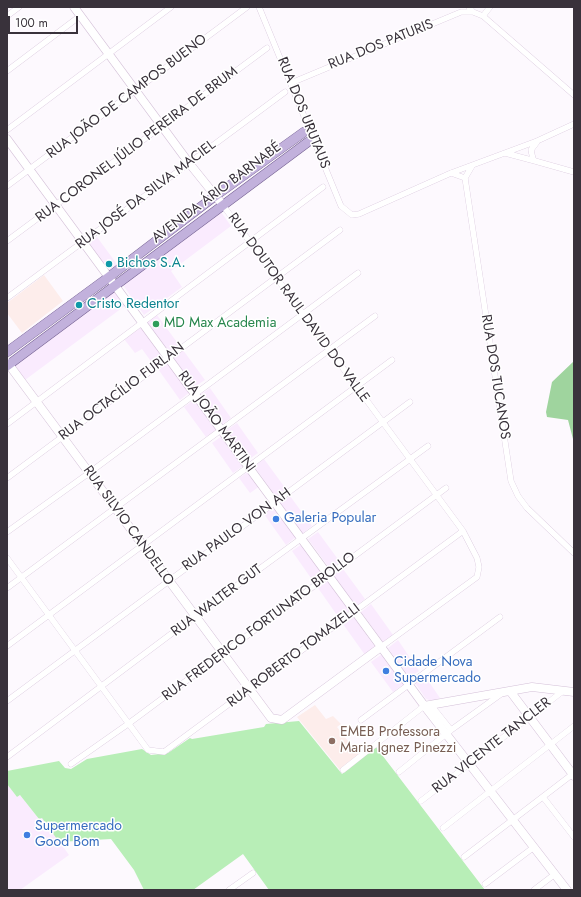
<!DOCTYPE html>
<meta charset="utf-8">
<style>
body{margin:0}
#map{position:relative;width:581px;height:897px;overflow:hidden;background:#fdf9fe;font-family:Jost,sans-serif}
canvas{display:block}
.frame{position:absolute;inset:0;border:8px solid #39323b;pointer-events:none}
.scale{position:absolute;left:8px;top:16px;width:70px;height:18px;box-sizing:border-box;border:2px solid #39323b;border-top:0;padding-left:5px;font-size:12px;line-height:14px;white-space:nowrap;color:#39323b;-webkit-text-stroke:3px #fff;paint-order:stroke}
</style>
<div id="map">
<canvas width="581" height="897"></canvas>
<div class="frame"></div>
<div class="scale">100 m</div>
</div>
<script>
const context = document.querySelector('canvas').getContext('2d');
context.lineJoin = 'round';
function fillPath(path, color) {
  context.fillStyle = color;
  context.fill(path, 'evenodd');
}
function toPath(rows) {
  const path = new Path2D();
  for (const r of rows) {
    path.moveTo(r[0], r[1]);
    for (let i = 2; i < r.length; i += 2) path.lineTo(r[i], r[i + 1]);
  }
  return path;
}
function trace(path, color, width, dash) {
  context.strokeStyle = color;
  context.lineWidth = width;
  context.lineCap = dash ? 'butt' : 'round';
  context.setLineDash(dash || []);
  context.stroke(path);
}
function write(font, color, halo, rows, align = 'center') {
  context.font = font + ' Jost,sans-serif';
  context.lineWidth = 3;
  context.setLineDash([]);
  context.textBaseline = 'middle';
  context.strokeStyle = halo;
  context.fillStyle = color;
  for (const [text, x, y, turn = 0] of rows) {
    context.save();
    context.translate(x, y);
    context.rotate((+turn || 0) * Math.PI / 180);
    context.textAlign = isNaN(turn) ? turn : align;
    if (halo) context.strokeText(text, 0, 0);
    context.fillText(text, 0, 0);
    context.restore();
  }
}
const built = toPath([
 [221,212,231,226,171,271,182,287,144,315,123,285],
 [97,237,119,267,109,274,87,244],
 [115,290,126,305,25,380,14,364],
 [157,315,179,345,169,352,147,322],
 [143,326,164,356,153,364,142,349,135,353,124,339],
 [183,350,205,380,194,387,173,357],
 [169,362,190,392,180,400,158,369],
 [210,388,231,418,221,425,200,395],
 [194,400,216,430,206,437,184,407],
 [237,423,258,453,248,460,227,430],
 [222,436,243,466,233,473,212,443],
 [264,459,286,489,276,497,254,466],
 [249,471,260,486,250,493,239,478],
 [290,496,312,526,302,534,280,503],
 [274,507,296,537,286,545,264,514],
 [318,532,340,562,330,569,308,539],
 [302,544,324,574,313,581,292,551],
 [343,569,365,599,355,607,333,576],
 [328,581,349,611,339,618,318,588],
 [371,604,393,635,383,642,361,612],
 [354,617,375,647,365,655,343,624],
 [398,640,419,671,409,678,388,648],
 [382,654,404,684,393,692,371,662],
 [425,676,440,698,433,701,426,699,415,683],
 [7,784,17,797,20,795,39,819,42,817,69,855,20,890,7,890]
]);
const education = toPath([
 [44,275,63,301,22,333,7,313,7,303],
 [315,705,326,719,333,716,341,724,337,727,359,755,340,770,297,717]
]);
const green = toPath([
 [299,721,342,774,376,747,485,890,269,890,243,854,193,890,144,890,134,870,111,839,59,842,42,818,39,819,20,795,17,797,7,784,7,771,59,761,65,768,71,769,87,759,142,749,151,755,168,753,190,738,192,739,264,727,266,724]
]);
const forest = toPath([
 [574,361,574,438,573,439,568,420,547,417,546,412,552,382]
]);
const street = toPath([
 [259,7,341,206,352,215,359,214,451,173,537,141,574,124],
 [469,7,473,12,483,16,574,95],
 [7,16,19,7],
 [483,16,490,7],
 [7,71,80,16],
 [291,83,461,12,473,12],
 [7,130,171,7],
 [537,142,531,150,533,159,535,161,574,172],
 [505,153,535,161],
 [472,166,465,178,511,481,518,496,527,508,574,553],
 [451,173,465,178],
 [7,186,247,7],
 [222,204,463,531,477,558,479,567,477,577,381,647],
 [7,241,267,48],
 [7,298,285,92],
 [7,424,323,187],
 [7,478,340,230],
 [7,532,89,473,358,273],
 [7,558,148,750,164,752,463,531],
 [7,588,375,316],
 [7,646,392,360],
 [7,701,410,402],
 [431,705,451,730],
 [361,720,500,617],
 [7,757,195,616,428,446],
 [71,764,128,724,446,488],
 [343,770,424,706],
 [399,772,451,730,501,694],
 [543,797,574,837],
 [421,801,563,691],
 [443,828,574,726],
 [464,857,574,773],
 [485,884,534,847],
 [229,890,253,873],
 [534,890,555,874]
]);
const secondary = toPath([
 [74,7,189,163,222,204],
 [7,139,426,708,567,890],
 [7,362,271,718,282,720,381,647],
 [510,691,574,776],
 [424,706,532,687,574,692]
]);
const primary = toPath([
 [7,352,109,277,215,196,304,132],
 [7,366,308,142]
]);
const markers = [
 [109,264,4,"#0f9aa8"],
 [79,305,4,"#0f9aa8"],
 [156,324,4,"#2e9e5b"],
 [276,519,4,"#3f7fe0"],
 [386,671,4,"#3f7fe0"],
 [332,741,4,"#8d6e63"],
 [27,835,4,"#3f7fe0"]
];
const streetNames = [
 ["RUA DOS PATURIS",381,45,-22],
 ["RUA JOÃO DE CAMPOS BUENO",127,97,-37],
 ["RUA DOS URUTAUS",303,113,68],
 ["RUA CORONEL JÚLIO PEREIRA DE BRUM",137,145,-37],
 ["AVENIDA ÁRIO BARNABÉ",217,193,-37],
 ["RUA JOSÉ DA SILVA MACIEL",146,195,-37],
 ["RUA DOUTOR RAUL DAVID DO VALLE",298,308,54],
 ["RUA DOS TUCANOS",495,377,81],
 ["RUA OCTACÍLIO FURLAN",122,392,-37],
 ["RUA JOÃO MARTINI",216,422,54],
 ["RUA SILVIO CANDELLO",128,526,54],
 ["RUA PAULO VON AH",237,530,-36],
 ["RUA WALTER GUT",217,601,-37],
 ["RUA FREDERICO FORTUNATO BROLLO",259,627,-37],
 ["RUA ROBERTO TOMAZELLI",294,656,-37],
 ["RUA VICENTE TANCLER",492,746,-38]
];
const cultureNames = [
 ["Bichos S.A.",117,264],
 ["Cristo Redentor",87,305]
];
const leisureNames = [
 ["MD Max Academia",164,324]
];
const shopNames = [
 ["Galeria Popular",284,519],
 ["Cidade Nova",394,663],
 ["Supermercado",394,679],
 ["Supermercado",35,827],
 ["Good Bom",35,843]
];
const educationNames = [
 ["EMEB Professora",340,733],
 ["Maria Ignez Pinezzi",340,749]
];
fillPath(built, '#faebfe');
fillPath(education, '#fdedeb');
fillPath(green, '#b8eeb7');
fillPath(forest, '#9fd49e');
trace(street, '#d4c0d8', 6);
trace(secondary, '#d4c0d8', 9);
trace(primary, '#776394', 10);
trace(street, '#fff', 5.5);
trace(secondary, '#fff', 8);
trace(primary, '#c2b1dc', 9);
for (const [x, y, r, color] of markers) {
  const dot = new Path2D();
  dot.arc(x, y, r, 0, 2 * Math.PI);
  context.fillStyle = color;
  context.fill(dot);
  trace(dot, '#fff', 1.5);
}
write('14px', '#39323b', '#fff', streetNames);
write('14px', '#0d838f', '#fff', cultureNames, 'left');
write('14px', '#27864d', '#fff', leisureNames, 'left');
write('14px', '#366cbe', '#fff', shopNames, 'left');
write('14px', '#785e54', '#fff', educationNames, 'left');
</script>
